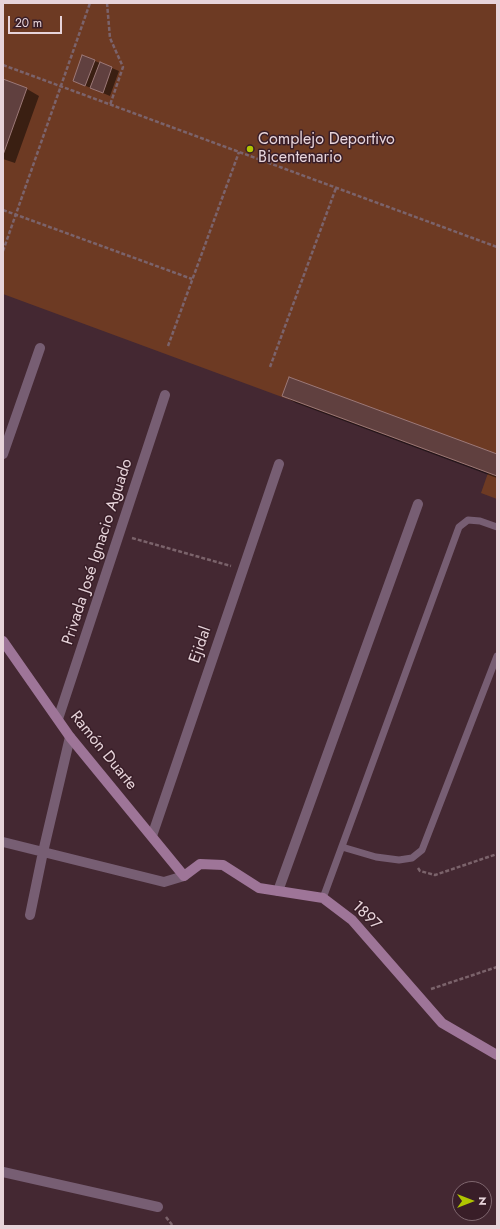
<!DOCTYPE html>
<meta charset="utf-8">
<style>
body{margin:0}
#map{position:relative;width:500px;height:1229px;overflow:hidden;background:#442832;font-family:Jost,sans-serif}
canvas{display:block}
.frame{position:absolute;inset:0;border:4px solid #e7d4da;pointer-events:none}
.north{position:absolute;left:452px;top:1181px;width:40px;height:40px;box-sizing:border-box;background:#391e28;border:1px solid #7f676f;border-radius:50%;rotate:90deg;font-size:11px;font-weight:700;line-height:16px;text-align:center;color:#e7d4da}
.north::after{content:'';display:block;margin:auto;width:14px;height:18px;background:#b0c501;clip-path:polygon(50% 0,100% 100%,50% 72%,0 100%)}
.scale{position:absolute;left:8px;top:16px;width:54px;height:18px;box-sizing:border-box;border:2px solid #e7d4da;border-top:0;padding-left:5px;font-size:12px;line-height:14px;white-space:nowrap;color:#e7d4da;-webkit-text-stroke:3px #391e28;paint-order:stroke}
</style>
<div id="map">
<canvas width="500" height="1229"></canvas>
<div class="frame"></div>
<div class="north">N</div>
<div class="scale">20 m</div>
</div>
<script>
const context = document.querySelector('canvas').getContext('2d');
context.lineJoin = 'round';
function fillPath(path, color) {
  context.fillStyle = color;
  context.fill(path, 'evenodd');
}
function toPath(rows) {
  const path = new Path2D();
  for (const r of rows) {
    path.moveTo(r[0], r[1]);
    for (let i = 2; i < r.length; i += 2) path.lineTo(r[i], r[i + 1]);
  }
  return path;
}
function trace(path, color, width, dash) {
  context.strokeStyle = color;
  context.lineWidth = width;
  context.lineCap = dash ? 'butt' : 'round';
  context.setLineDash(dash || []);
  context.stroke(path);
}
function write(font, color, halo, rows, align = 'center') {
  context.font = font + ' Jost,sans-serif';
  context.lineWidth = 3;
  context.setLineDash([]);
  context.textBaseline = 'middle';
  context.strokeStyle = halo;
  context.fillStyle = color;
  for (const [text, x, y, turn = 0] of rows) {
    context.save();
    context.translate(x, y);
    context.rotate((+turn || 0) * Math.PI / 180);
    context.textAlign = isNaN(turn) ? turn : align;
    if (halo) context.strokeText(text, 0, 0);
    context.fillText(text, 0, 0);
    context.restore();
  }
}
const green = toPath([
 [3,3,497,3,497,499,481,493,488,473,3,294]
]);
const shadow = toPath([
 [95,61,119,71,110,96,74,81],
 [3,80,27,89,39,96,15,163,3,159],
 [283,396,497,455,497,478,296,403]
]);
const building = toPath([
 [82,55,95,60,85,86,73,81,82,55],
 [100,62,112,67,103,93,90,88,100,62],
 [3,79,27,88,3,155,3,79],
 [289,377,497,454,497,476,282,396,289,377]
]);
const path = toPath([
 [107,3,110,38,123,67,110,105],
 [3,65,497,247],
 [3,210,192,279],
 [3,251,90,3],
 [168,346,239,152],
 [270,367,336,188],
 [132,538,231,566],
 [418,868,420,871,435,875,497,854],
 [431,989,497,967],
 [166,1217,173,1226]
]);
const lane = toPath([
 [342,847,376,857,399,860,412,858,422,850,497,656],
 [323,898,459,527,468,520,480,521,497,527]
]);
const street = toPath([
 [3,454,40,348],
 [58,719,165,395],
 [152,836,279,464],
 [3,842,164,882,184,876],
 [278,891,418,504],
 [30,915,43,852,70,737],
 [3,1172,158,1207]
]);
const secondary = toPath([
 [3,641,70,737,184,876,200,864,223,865,259,888,323,898,352,920,442,1023,497,1055]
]);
const markers = [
 [250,149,4,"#b0c501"]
];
const poiNames = [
 ["Complejo Deportivo",258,140],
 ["Bicentenario",258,158]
];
const streetNames = [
 ["Privada José Ignacio Aguado",98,552,-72],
 ["Ejidal",201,645,-71],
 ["Ramón Duarte",103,751,51],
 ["1897",366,916,44]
];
fillPath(green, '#6d3a23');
fillPath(shadow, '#0007');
fillPath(building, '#60403f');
trace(building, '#9c7877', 1);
trace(path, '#7b636b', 2.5, [4, 2]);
trace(lane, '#775e73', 7);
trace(street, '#775e73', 10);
trace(secondary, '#9e7598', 10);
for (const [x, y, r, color] of markers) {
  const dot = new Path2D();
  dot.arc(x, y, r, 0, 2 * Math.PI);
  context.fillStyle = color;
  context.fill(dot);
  trace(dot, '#391e28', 1.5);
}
write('16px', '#e7d4da', '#391e28', poiNames, 'left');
write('16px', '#e7d4da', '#391e28', streetNames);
</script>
